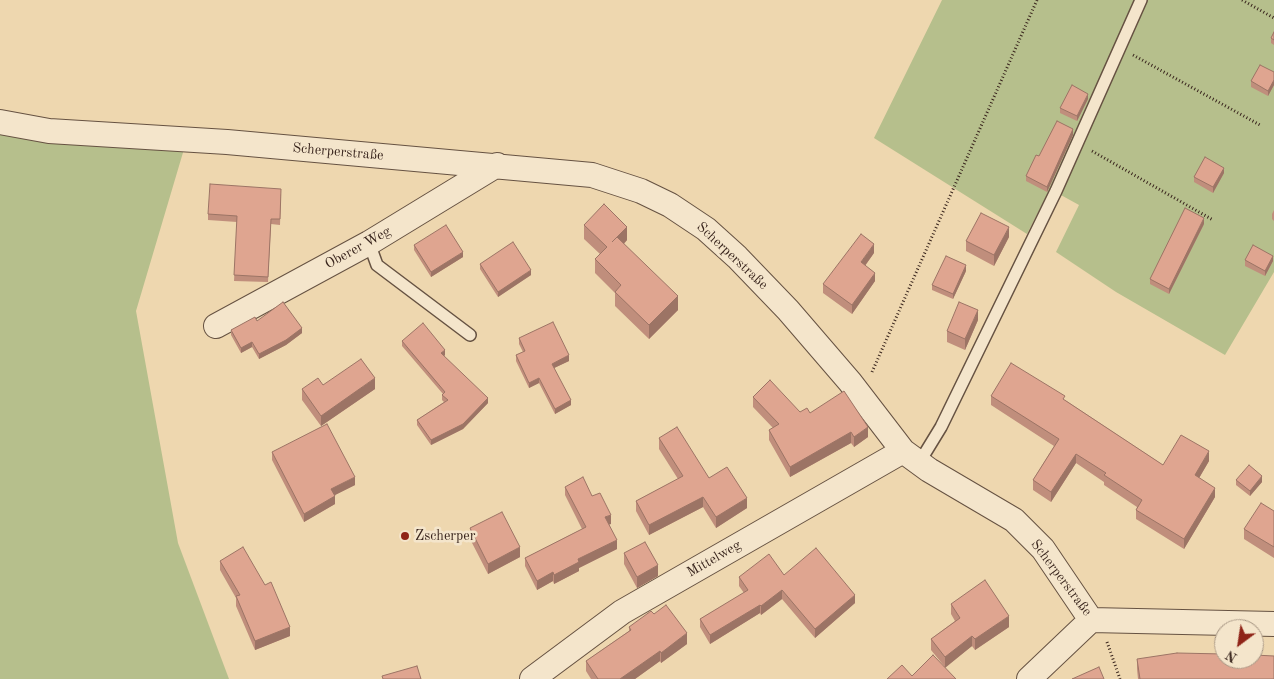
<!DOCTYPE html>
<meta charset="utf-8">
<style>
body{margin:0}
#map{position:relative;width:1274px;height:679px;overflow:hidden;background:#eed7af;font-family:"Old Standard TT",serif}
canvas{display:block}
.north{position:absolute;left:1214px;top:619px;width:50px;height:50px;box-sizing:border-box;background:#f4e5cb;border:1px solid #a99885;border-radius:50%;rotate:211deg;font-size:14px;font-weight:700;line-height:20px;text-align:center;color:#39251d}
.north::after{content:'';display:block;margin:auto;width:18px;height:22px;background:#8f2418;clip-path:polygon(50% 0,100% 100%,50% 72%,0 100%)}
</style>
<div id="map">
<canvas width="1274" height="679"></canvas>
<div class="north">N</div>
</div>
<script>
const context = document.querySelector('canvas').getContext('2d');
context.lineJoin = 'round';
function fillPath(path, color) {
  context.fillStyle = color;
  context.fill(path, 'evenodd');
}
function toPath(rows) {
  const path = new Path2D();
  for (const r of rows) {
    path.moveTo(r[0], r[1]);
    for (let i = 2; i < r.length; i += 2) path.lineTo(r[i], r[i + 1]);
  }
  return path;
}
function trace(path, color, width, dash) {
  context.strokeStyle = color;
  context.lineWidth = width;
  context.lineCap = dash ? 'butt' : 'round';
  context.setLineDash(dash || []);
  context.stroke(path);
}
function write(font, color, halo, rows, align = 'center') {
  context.font = font + ' "Old Standard TT",serif';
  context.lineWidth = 5;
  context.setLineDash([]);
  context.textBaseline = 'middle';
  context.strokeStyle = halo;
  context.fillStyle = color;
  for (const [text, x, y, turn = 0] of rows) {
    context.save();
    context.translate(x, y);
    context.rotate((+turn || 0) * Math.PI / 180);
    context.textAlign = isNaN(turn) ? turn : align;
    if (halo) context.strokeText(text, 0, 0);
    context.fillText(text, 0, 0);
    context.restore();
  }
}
const green = toPath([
 [942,0,1274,0,1274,272,1225,355,1116,292,1056,252,1079,205,1050,189,1027,234,874,138],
 [0,122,187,139,136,311,178,543,229,679,0,679]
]);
const path = toPath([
 [1242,0,1274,18],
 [1133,55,1260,125],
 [1092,151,1213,220],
 [872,372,1037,0],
 [1107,642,1120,679]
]);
const service = toPath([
 [369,243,377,265,470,335],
 [919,463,941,427,1056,191,1141,0]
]);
const minor = toPath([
 [0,122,49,131,227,142,592,175,641,191,670,205,706,229,737,257,788,310,850,382,903,451,929,470,1014,520,1043,549,1091,620,1274,624],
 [216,326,369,243,497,165],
 [532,679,622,612,903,451],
 [1029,679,1091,620]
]);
const wall = toPath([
 [1274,32,1274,45,1271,43,1271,38],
 [1274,72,1274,85,1268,96,1251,87,1251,81],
 [1088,99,1077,121,1060,113,1060,108],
 [1073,135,1047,192,1026,181,1026,176],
 [1224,173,1213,193,1194,182,1194,177],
 [281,194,280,225,271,224,268,282,234,281,237,222,208,220,208,214],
 [1274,210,1274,221,1272,219,1272,214],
 [1204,224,1169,294,1150,284,1150,279],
 [584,225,627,240,624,244,678,310,649,339,615,306,615,293,595,273,595,259,600,254,584,239],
 [1009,237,994,266,966,251,966,241],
 [414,245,463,257,431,277,414,250],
 [874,253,865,266,875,281,852,314,823,293,823,284],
 [1245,260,1273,261,1265,276,1245,266],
 [480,264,531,275,498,297,480,269],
 [966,271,953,299,932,290,932,285],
 [978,320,965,350,947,342,947,331],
 [257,321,302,333,286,345,259,359,252,347,241,353,231,335,231,330],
 [519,338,569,361,554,368,571,405,555,414,539,383,529,388,516,361,516,355,523,352,519,344],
 [402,341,445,355,444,356,488,403,463,429,431,445,417,425,417,420,444,402,442,400,442,395,443,394,402,346],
 [323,385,375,389,321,426,302,400,302,389],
 [991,396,1065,400,1163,465,1209,461,1199,478,1215,497,1184,549,1136,519,1136,510,1137,507,1104,485,1104,482,1076,463,1051,502,1033,490,1033,480,1054,446,991,405],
 [753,397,800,412,810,413,868,437,854,447,851,443,790,477,769,440,769,430,773,428,753,407],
 [659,438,709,478,747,508,716,528,703,507,649,535,636,511,636,501,678,479,659,449],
 [272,452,355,485,335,495,335,504,304,522,272,460],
 [1236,480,1262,482,1250,496,1236,485],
 [565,487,592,496,611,524,609,524,617,549,579,568,579,571,554,584,553,581,537,590,525,566,525,558,582,529,565,495],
 [1274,511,1274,558,1244,539,1244,529],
 [470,528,520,557,488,574,470,539],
 [624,553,658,576,637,588,624,564],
 [220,561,290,636,255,650,236,606,236,598,220,570],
 [784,575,855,603,815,638,782,599,761,615,760,613,710,644,700,627,700,619,744,593,739,586,739,577],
 [951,604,1009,627,975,650,972,646,945,667,912,676,944,666,931,650,931,639,955,621,951,614],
 [654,614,687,644,661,663,660,661,635,679,591,679,586,671,586,661,629,631,629,627],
 [1137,659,1274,679,1138,679,1137,669]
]);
const shadedWall = toPath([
 [1274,80,1274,85,1268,96,1268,91],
 [1088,94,1088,99,1077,121,1077,116],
 [1073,129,1073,135,1047,192,1047,187],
 [1224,168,1224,173,1213,193,1213,187],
 [1204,218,1204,224,1169,294,1169,289],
 [627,227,627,240,612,256,612,242],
 [1009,227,1009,237,994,266,994,255],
 [874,244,874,253,861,271,861,262],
 [463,252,463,257,431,277,431,272],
 [1273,256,1273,261,1265,276,1265,271],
 [966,265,966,271,953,299,953,294],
 [531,270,531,275,498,297,498,292],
 [875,273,875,281,852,314,852,305],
 [678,296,678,310,649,339,649,325],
 [978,310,978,320,965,350,965,339],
 [302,328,302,333,286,345,259,359,259,354],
 [252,342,252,347,241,353,241,348],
 [445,350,445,355,441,359,441,353],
 [569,355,569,361,552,369,552,364],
 [375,378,375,389,321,426,321,416],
 [539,378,539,383,529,388,529,383],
 [488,398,488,403,463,429,431,445,431,440],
 [571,400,571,405,555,414,555,409],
 [868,427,868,437,854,447,854,437],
 [851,432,851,443,790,477,790,467],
 [1209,451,1209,461,1195,485,1195,475],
 [1076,454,1076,463,1051,502,1051,492],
 [1262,476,1262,482,1250,496,1250,491],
 [355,477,355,485,331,497,331,489],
 [1215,488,1215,497,1184,549,1184,539],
 [335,496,335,504,304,522,304,514],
 [703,497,703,507,649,535,649,525],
 [747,498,747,508,716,528,716,517],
 [611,515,611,524,605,526,605,517],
 [617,540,617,549,579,568,579,571,554,584,554,575,578,559],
 [520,547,520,557,488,574,488,564],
 [658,565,658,576,637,588,637,577],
 [553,572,553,581,537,590,537,581],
 [782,590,782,599,761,615,761,606],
 [855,595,855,603,815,638,815,629],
 [760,605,760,613,710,644,710,635],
 [1009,616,1009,627,975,650,975,639],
 [290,627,290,636,255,650,255,641],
 [687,633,687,644,661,663,661,653],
 [972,636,972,646,945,668,945,657],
 [660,651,660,661,635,679,620,679]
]);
const building = toPath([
 [1274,32,1274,40,1271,38,1274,32],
 [1260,65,1274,72,1274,80,1268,91,1251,81,1260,65],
 [1072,85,1088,94,1077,116,1060,108,1072,85],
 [1057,121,1073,129,1047,187,1026,176,1036,155,1039,156,1057,121],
 [1205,157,1224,168,1213,187,1194,177,1205,157],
 [210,184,281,189,280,219,271,219,268,277,234,275,237,216,208,214,210,184],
 [604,204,627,227,612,242,617,237,678,296,649,325,615,292,621,285,595,259,607,247,584,225,604,204],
 [1185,208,1204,218,1169,289,1150,279,1185,208],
 [981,213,1009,227,994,255,966,241,981,213],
 [446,225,463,252,431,272,414,245,446,225],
 [861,234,874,244,861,262,875,273,852,305,823,284,861,234],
 [513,242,531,270,498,292,480,264,513,242],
 [1253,245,1273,256,1265,271,1245,260,1253,245],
 [946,256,966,265,953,294,932,285,946,256],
 [283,302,302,328,286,340,259,354,252,342,241,348,231,330,255,317,257,321,283,302],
 [959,302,978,310,965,339,947,331,959,302],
 [553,322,569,355,552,364,571,400,555,409,539,378,529,383,516,355,525,351,519,338,553,322],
 [423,323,445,350,441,353,488,398,463,424,431,440,417,420,448,400,442,395,445,392,402,341,423,323],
 [361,359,375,378,321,416,302,389,318,378,323,385,361,359],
 [1011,363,1065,396,1063,399,1163,465,1181,435,1209,451,1195,475,1215,488,1184,539,1136,510,1142,500,1104,475,1106,473,1076,454,1051,492,1033,480,1059,439,991,396,1011,363],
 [770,380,800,412,807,408,810,413,844,391,868,427,854,437,851,432,790,467,769,430,779,424,753,397,770,380],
 [327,424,355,477,331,489,335,496,304,514,272,452,327,424],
 [677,427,709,478,727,467,747,498,716,517,703,497,649,525,636,501,683,476,659,438,677,427],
 [1249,465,1262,476,1250,491,1236,480,1249,465],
 [583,477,592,496,600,493,611,515,605,517,617,540,578,559,579,562,554,575,553,572,537,581,525,558,586,527,565,487,583,477],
 [1261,503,1274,511,1274,547,1244,529,1261,503],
 [502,512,520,547,488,564,470,528,502,512],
 [645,542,658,565,637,577,624,553,645,542],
 [243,547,265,585,271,582,290,627,255,641,236,596,240,595,220,561,243,547],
 [816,548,855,595,815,629,782,590,761,606,760,605,710,635,700,619,748,590,739,577,769,554,784,575,816,548],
 [985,580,1009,616,975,639,972,636,945,657,931,639,960,618,951,604,985,580],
 [666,605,687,633,661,653,660,651,620,679,598,679,586,661,631,630,629,627,651,611,654,614,666,605],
 [1177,653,1224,654,1224,659,1254,659,1254,655,1274,656,1274,679,1140,679,1137,659,1177,653],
 [933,655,956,679,887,679,902,665,912,676,933,655],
 [417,666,421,679,383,679,382,676,417,666],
 [1099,667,1104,679,1072,679,1099,667]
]);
const markers = [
 [405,536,5,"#8f2418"]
];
const streetNames = [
 ["Scherperstraße",338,152,5],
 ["Oberer Weg",358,248,-29],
 ["Scherperstraße",732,256,43],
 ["Mittelweg",714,559,-30],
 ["Scherperstraße",1061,578,53]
];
const poiNames = [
 ["Zscherper",415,536]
];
fillPath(green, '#b6bf8c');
trace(service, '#665242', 14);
trace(minor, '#665242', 26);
trace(path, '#39251d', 3, [1, 2.5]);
trace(service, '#f4e5cb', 11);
trace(minor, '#f4e5cb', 24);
fillPath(wall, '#c08e7c');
fillPath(shadedWall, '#9c7465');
fillPath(building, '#dfa590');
trace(building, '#9c7465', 1);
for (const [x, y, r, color] of markers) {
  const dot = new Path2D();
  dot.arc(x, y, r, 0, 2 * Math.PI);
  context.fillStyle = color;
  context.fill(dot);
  trace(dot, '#f4e5cb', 2);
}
write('14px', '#39251d', '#f4e5cb', streetNames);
write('14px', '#39251d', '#f4e5cb', poiNames, 'left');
</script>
